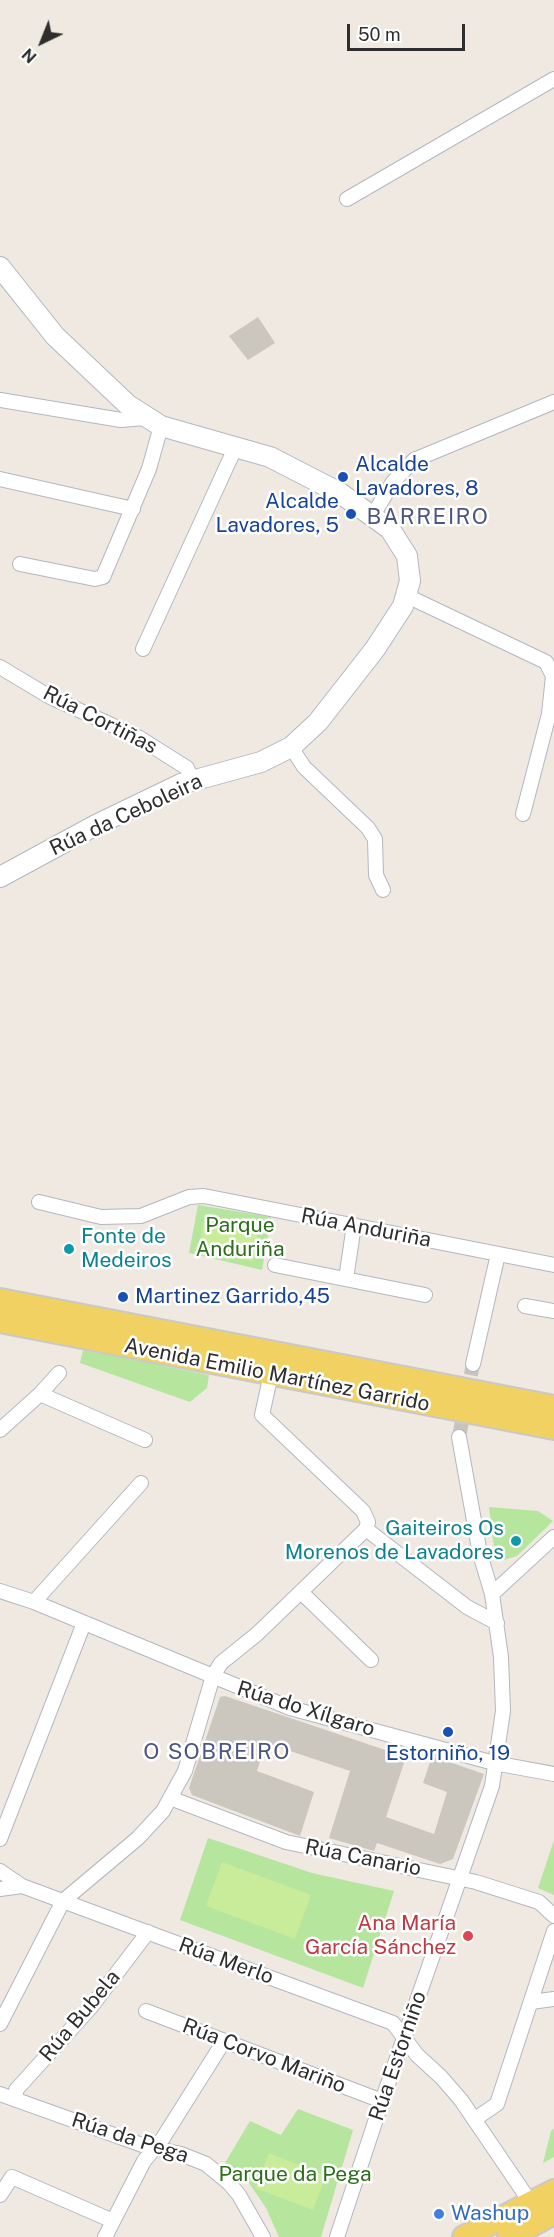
<!DOCTYPE html>
<meta charset="utf-8">
<style>
body{margin:0}
#map{position:relative;width:554px;height:2237px;overflow:hidden;background:#efe9e1;font-family:"Public Sans",sans-serif}
canvas{display:block}
.north{position:absolute;left:12px;top:12px;width:60px;height:60px;-webkit-text-stroke:4px #fff;paint-order:stroke;rotate:223deg;font-size:16px;font-weight:700;line-height:24px;text-align:center;color:#2e2e2e}
.north::after{content:'';display:block;margin:auto;width:21px;height:27px;background:#2e2e2e;clip-path:polygon(50% 0,100% 100%,50% 72%,0 100%)}
.scale{position:absolute;left:347px;top:24px;width:118px;height:27px;box-sizing:border-box;border:3px solid #2e2e2e;border-top:0;padding-left:8px;font-size:18px;line-height:21px;white-space:nowrap;color:#2e2e2e;-webkit-text-stroke:4px #fff;paint-order:stroke}
</style>
<div id="map">
<canvas width="554" height="2237"></canvas>
<div class="north">N</div>
<div class="scale">50 m</div>
</div>
<script>
const context = document.querySelector('canvas').getContext('2d');
context.lineJoin = 'round';
function fillPath(path, color) {
  context.fillStyle = color;
  context.fill(path, 'evenodd');
}
function toPath(rows) {
  const path = new Path2D();
  for (const r of rows) {
    path.moveTo(r[0], r[1]);
    for (let i = 2; i < r.length; i += 2) path.lineTo(r[i], r[i + 1]);
  }
  return path;
}
function trace(path, color, width, dash) {
  context.strokeStyle = color;
  context.lineWidth = width;
  context.lineCap = dash ? 'butt' : 'round';
  context.setLineDash(dash || []);
  context.stroke(path);
}
function write(font, color, halo, rows, align = 'center') {
  context.font = font + ' "Public Sans",sans-serif';
  context.lineWidth = 5;
  context.setLineDash([]);
  context.textBaseline = 'middle';
  context.strokeStyle = halo;
  context.fillStyle = color;
  for (const [text, x, y, turn = 0] of rows) {
    context.save();
    context.translate(x, y);
    context.rotate((+turn || 0) * Math.PI / 180);
    context.textAlign = isNaN(turn) ? turn : align;
    if (halo) context.strokeText(text, 0, 0);
    context.fillText(text, 0, 0);
    context.restore();
  }
}
const green = toPath([
 [198,1205,271,1217,262,1270,189,1253],
 [83,1350,103,1354,104,1350,164,1362,164,1366,209,1375,207,1388,190,1402,80,1363],
 [489,1507,538,1511,553,1521,517,1556,504,1560,496,1557,494,1548],
 [208,1838,312,1873,394,1891,363,1988,180,1920],
 [554,1840,554,1895,538,1888],
 [298,2109,353,2130,321,2237,279,2237,266,2208,249,2183,225,2163,250,2121,281,2135],
 [554,2128,554,2157,543,2163,551,2131]
]);
const pitch = toPath([
 [205,1215,260,1224,253,1261,198,1252],
 [222,1862,311,1895,295,1939,206,1906],
 [269,2153,326,2176,313,2210,255,2188]
]);
const building = toPath([
 [258,317,275,343,248,360,229,336],
 [225,1696,406,1757,386,1817,434,1834,447,1792,423,1783,432,1756,484,1774,453,1859,440,1864,377,1843,374,1851,329,1838,350,1771,266,1743,257,1771,314,1792,300,1836,192,1795,189,1788,220,1697]
]);
const streetTunnel = toPath([
 [459,1437,473,1364]
]);
const street = toPath([
 [347,199,554,79],
 [0,400,121,420,145,418],
 [0,479,133,509],
 [373,515,393,482,414,460,554,402],
 [20,564,95,579,103,577,149,469,161,426],
 [407,596,546,662,553,676,549,714,523,814],
 [143,649,236,446],
 [0,667,50,697,138,737,187,768,192,780],
 [291,747,304,767,368,828,375,839,376,875,383,890],
 [39,1202,101,1217,141,1216,189,1197,204,1196,554,1265],
 [275,1265,425,1295],
 [346,1279,354,1225],
 [525,1306,554,1311],
 [473,1364,498,1254],
 [40,1394,59,1373],
 [0,1430,40,1394,145,1440],
 [366,1529,467,1607,497,1623],
 [0,1591,34,1602,290,1708,494,1763,554,1774],
 [301,1592,371,1660],
 [492,1594,554,1537],
 [34,1602,141,1483],
 [170,1798,286,1842,476,1882,539,1902,554,1916],
 [0,1839,84,1623],
 [0,1871,22,1886,393,2023,417,2055,441,2077,461,2100,531,2203],
 [0,1889,22,1886],
 [531,2002,554,1999],
 [146,2011,382,2101],
 [0,2024,63,1901,138,1838,163,1811,185,1771,213,1676,221,1663,257,1634,366,1529,368,1522,363,1511,262,1415,271,1374],
 [0,2094,145,2146,181,2154,206,2164,229,2183,239,2195,263,2237],
 [16,2100,16,2090,91,2007,148,1932],
 [475,2119,497,2104,554,1931],
 [0,2195,12,2177,113,2221],
 [105,2237,144,2161,163,2138,224,2041],
 [337,2237,382,2101,492,1786,503,1711,501,1657,492,1594,480,1554,459,1437]
]);
const secondary = toPath([
 [0,267,55,336,128,405,161,426,270,457,340,493,390,529,407,556,410,581,403,606,375,649,318,722,291,747,261,762,181,784,96,825,0,877]
]);
const primary = toPath([
 [0,1300,554,1407],
 [0,1321,554,1428],
 [464,2237,554,2191],
 [509,2237,554,2213]
]);
const markers = [
 [343,477,6,"#1a4fb4"],
 [351,514,6,"#1a4fb4"],
 [69,1249,6,"#0f9aa8"],
 [123,1297,6,"#1a4fb4"],
 [516,1541,6,"#0f9aa8"],
 [448,1732,6,"#1a4fb4"],
 [468,1936,6,"#e0444e"],
 [439,2214,6,"#3f7fe0"]
];
const transitNames = [
 ["Alcalde",355,465],
 ["Lavadores, 8",355,489],
 ["Alcalde",339,502,"right"],
 ["Lavadores, 5",339,526,"right"],
 ["Martinez Garrido,45",135,1297],
 ["Estorniño, 19",448,1754,"center"]
];
const streetNames = [
 ["Rúa Cortiñas",100,720,27],
 ["Rúa da Ceboleira",126,815,-25],
 ["Rúa Anduriña",366,1228,11],
 ["Avenida Emilio Martínez Garrido",277,1375,11],
 ["Rúa do Xílgaro",306,1709,17],
 ["Rúa Canario",363,1858,11],
 ["Rúa Merlo",226,1961,20],
 ["Rúa Bubela",80,2016,-50],
 ["Rúa Corvo Mariño",264,2056,21],
 ["Rúa Estorniño",398,2056,-71],
 ["Rúa da Pega",130,2138,18]
];
const parkNames = [
 ["Parque",240,1226],
 ["Anduriña",240,1250],
 ["Parque da Pega",295,2175]
];
const cultureNames = [
 ["Fonte de",81,1237],
 ["Medeiros",81,1261],
 ["Gaiteiros Os",504,1529,"right"],
 ["Morenos de Lavadores",504,1553,"right"]
];
const healthNames = [
 ["Ana María",456,1924],
 ["García Sánchez",456,1948]
];
const shopNames = [
 ["Washup",451,2214]
];
const neighbourhoodNames = [
 ["BARREIRO",428,517],
 ["O SOBREIRO",217,1752]
];
fillPath(green, '#b6e59e');
fillPath(pitch, '#c9ec9a');
fillPath(building, '#cbc7bf');
trace(streetTunnel, '#c8c4bd', 14, [14, 7]);
trace(street, '#b4b7c1', 16);
trace(secondary, '#b4b7c1', 22);
trace(primary, '#c9c9c9', 26);
trace(street, '#fff', 14);
trace(secondary, '#fff', 20);
trace(primary, '#f2d163', 22);
for (const [x, y, r, color] of markers) {
  const dot = new Path2D();
  dot.arc(x, y, r, 0, 2 * Math.PI);
  context.fillStyle = color;
  context.fill(dot);
  trace(dot, '#fff', 2);
}
write('21px', '#164399', '#fff', transitNames, 'left');
write('21px', '#2e2e2e', '#fff', streetNames);
write('21px', '#2c6e1b', '#fff', parkNames);
write('21px', '#0d838f', '#fff', cultureNames, 'left');
write('21px', '#be3a42', '#fff', healthNames, 'right');
write('21px', '#366cbe', '#fff', shopNames, 'left');
context.letterSpacing = '1.5px';
write('22px', '#4d5680', '#fff', neighbourhoodNames);
context.letterSpacing = '0px';
</script>
